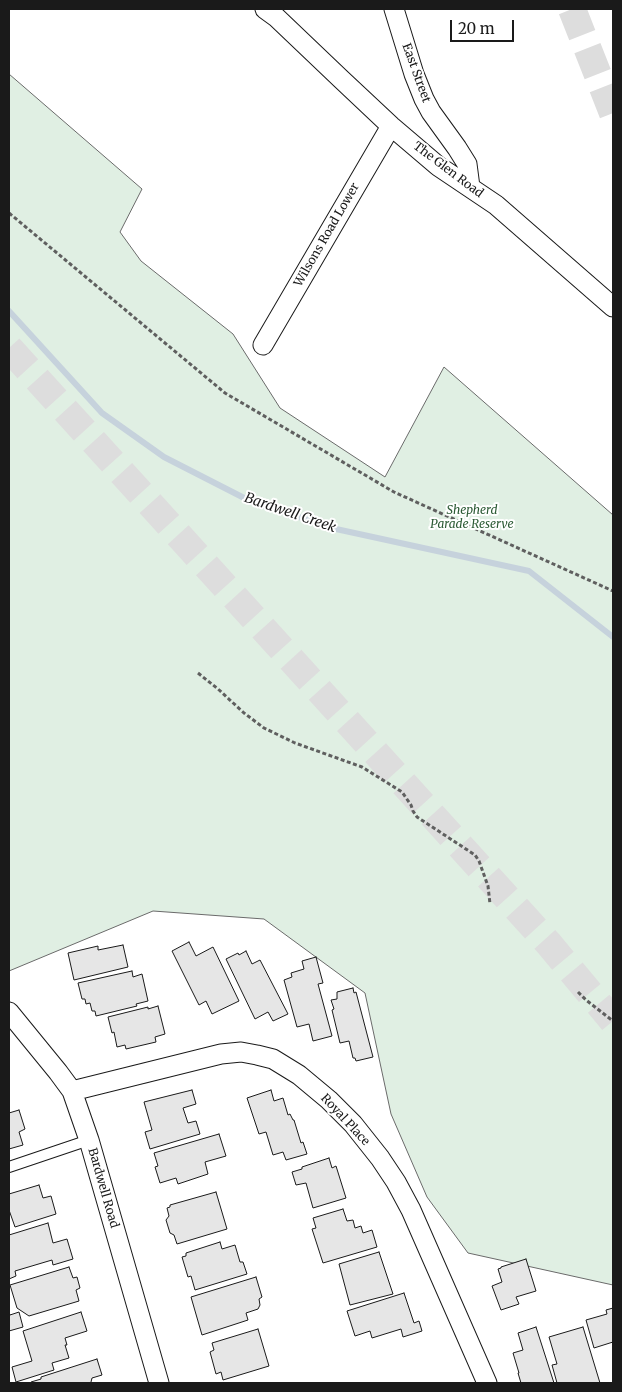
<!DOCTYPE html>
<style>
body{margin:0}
#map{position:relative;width:622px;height:1392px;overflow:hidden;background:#fff;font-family:Merriweather,serif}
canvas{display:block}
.frame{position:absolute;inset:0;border:10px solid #1a1a1a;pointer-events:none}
.scale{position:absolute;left:450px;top:20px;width:64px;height:22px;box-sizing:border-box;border:2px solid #1a1a1a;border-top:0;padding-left:6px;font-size:15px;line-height:18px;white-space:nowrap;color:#1a1a1a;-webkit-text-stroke:4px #fff;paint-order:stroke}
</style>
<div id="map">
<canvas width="622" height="1392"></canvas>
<div class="frame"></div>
<div class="scale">20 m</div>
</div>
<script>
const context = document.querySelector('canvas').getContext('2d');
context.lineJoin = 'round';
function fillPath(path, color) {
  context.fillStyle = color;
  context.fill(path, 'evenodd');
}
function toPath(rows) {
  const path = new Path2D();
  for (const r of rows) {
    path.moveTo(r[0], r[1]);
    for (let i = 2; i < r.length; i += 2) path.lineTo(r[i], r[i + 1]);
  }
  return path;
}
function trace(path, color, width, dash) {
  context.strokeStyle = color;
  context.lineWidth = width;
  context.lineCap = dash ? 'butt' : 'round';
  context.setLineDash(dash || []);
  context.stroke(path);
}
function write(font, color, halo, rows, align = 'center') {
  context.font = font + ' Merriweather,serif';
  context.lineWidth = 4;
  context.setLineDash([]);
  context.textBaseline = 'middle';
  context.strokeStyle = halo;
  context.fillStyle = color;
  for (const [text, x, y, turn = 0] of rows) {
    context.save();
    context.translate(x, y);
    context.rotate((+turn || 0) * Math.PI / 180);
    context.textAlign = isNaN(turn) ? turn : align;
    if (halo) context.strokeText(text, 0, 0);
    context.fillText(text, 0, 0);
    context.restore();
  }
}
const green = toPath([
 [9,74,142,189,120,232,141,261,233,334,280,408,385,477,444,367,613,515,613,1285,468,1253,427,1197,391,1114,365,993,264,919,153,911,9,971,9,74]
]);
const stream = toPath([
 [9,311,102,413,164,457,252,502,336,529,529,571,613,637]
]);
const building = toPath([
 [189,942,196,956,213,947,239,1001,212,1014,206,1001,199,1005,172,951,189,942],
 [123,945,128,967,74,980,68,953,98,946,98,950,123,945],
 [246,951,252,964,260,960,288,1014,273,1021,268,1012,255,1019,226,959,238,953,239,955,246,951],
 [316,957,323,983,318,984,332,1036,313,1041,309,1024,297,1027,284,980,292,977,291,973,304,969,302,961,316,957],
 [132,971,133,977,142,974,148,1001,136,1004,137,1006,96,1016,95,1011,92,1011,90,1003,86,1004,85,999,82,999,78,983,132,971],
 [353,988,354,993,356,992,373,1057,356,1061,355,1058,353,1058,349,1041,340,1043,332,1010,334,1009,331,1000,337,999,337,992,353,988],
 [158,1006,165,1034,155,1037,156,1042,126,1049,125,1045,117,1047,114,1032,112,1033,108,1017,148,1007,148,1009,158,1006],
 [192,1090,196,1104,183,1108,188,1123,196,1121,200,1134,150,1149,145,1132,152,1130,144,1102,192,1090],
 [271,1090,274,1101,283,1098,288,1115,290,1114,293,1120,294,1120,301,1143,303,1142,307,1154,286,1160,283,1152,273,1155,266,1132,259,1134,247,1098,271,1090],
 [19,1110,25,1129,19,1132,23,1145,9,1149,9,1113,19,1110],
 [219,1134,226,1156,205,1162,208,1174,178,1184,176,1178,160,1183,155,1167,158,1166,154,1153,219,1134],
 [329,1158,332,1168,336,1166,346,1198,313,1208,306,1183,296,1185,292,1172,302,1169,302,1167,329,1158],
 [39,1185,43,1198,51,1196,56,1214,15,1227,9,1210,9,1194,39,1185],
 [216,1192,227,1229,177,1244,174,1235,170,1233,166,1220,169,1216,167,1208,170,1207,170,1205,216,1192],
 [343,1209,347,1221,353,1220,355,1228,361,1226,363,1233,372,1230,377,1247,323,1263,312,1229,316,1228,313,1218,343,1209],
 [48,1223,53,1243,67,1239,73,1259,53,1265,52,1260,15,1271,16,1276,9,1279,9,1235,48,1223],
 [220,1242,222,1249,235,1245,240,1262,243,1262,247,1274,195,1290,191,1276,188,1277,182,1257,186,1256,186,1253,220,1242],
 [379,1252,393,1294,350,1305,339,1264,379,1252],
 [526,1259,536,1291,516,1297,519,1304,501,1310,492,1286,502,1282,498,1269,501,1268,501,1267,526,1259],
 [69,1267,73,1278,77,1277,80,1288,76,1290,79,1301,29,1316,17,1308,10,1285,69,1267],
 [256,1277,262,1297,259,1299,260,1305,258,1309,246,1313,248,1320,202,1335,191,1297,256,1277],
 [404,1293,414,1323,419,1321,422,1331,403,1337,401,1329,372,1338,370,1331,355,1336,347,1311,404,1293],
 [613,1308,613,1342,594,1348,586,1320,607,1314,606,1310,613,1308],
 [9,1312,10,1315,19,1312,23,1327,9,1331,9,1312],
 [81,1312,87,1331,65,1338,67,1345,65,1345,69,1358,52,1363,54,1370,16,1382,12,1367,32,1361,23,1331,81,1312],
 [536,1327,554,1383,521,1383,518,1373,519,1373,513,1353,523,1350,518,1333,536,1327],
 [583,1327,600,1383,557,1383,552,1365,557,1364,549,1337,583,1327],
 [258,1329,269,1366,223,1380,221,1372,216,1374,210,1352,214,1350,212,1343,258,1329],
 [97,1359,102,1375,92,1378,91,1382,90,1383,32,1383,31,1382,41,1379,41,1377,97,1359]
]);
const highwayTunnel = toPath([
 [572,9,613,113],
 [9,348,549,944,613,1021]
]);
const path = toPath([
 [9,213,225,393,394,492,613,591],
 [198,673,218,689,244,713,264,728,295,743,362,767,402,792,411,805,413,811,417,817,475,855,479,861,488,886,490,904],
 [578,992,586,1000,613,1021]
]);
const lane = toPath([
 [9,1167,89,1140]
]);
const street = toPath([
 [265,9,276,17,341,79,391,126,438,166,496,205,613,307],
 [394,9,414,74,424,99,431,112,457,148,467,164,470,187],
 [263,345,391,126],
 [9,1012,58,1072,72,1091,89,1140,159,1383],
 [72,1091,221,1054,241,1052,257,1055,273,1059,299,1075,329,1100,353,1124,380,1158,396,1182,411,1210,487,1383]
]);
const streetNames = [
 ["East Street",416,73,70],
 ["The Glen Road",448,170,37],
 ["Wilsons Road Lower",327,235,-60],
 ["Royal Place",345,1120,47],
 ["Bardwell Road",103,1188,74]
];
const parkNames = [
 ["Shepherd",472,511],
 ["Parade Reserve",472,525]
];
const waterNames = [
 ["Bardwell Creek",290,513,19]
];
fillPath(green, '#e0efe3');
trace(green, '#6a6a6a', 1);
trace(stream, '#c6d2dc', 6);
fillPath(building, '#e6e6e6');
trace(building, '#1a1a1a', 1);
trace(highwayTunnel, '#ddd', 28, [28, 14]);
trace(lane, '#1a1a1a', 12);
trace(street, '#1a1a1a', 21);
trace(path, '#5f5f5f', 3, [4, 2.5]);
trace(lane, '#fff', 10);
trace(street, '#fff', 19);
write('12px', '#1a1a1a', '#fff', streetNames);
write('italic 12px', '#2b5a34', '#fff', parkNames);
write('italic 14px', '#1a1a1a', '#fff', waterNames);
</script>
